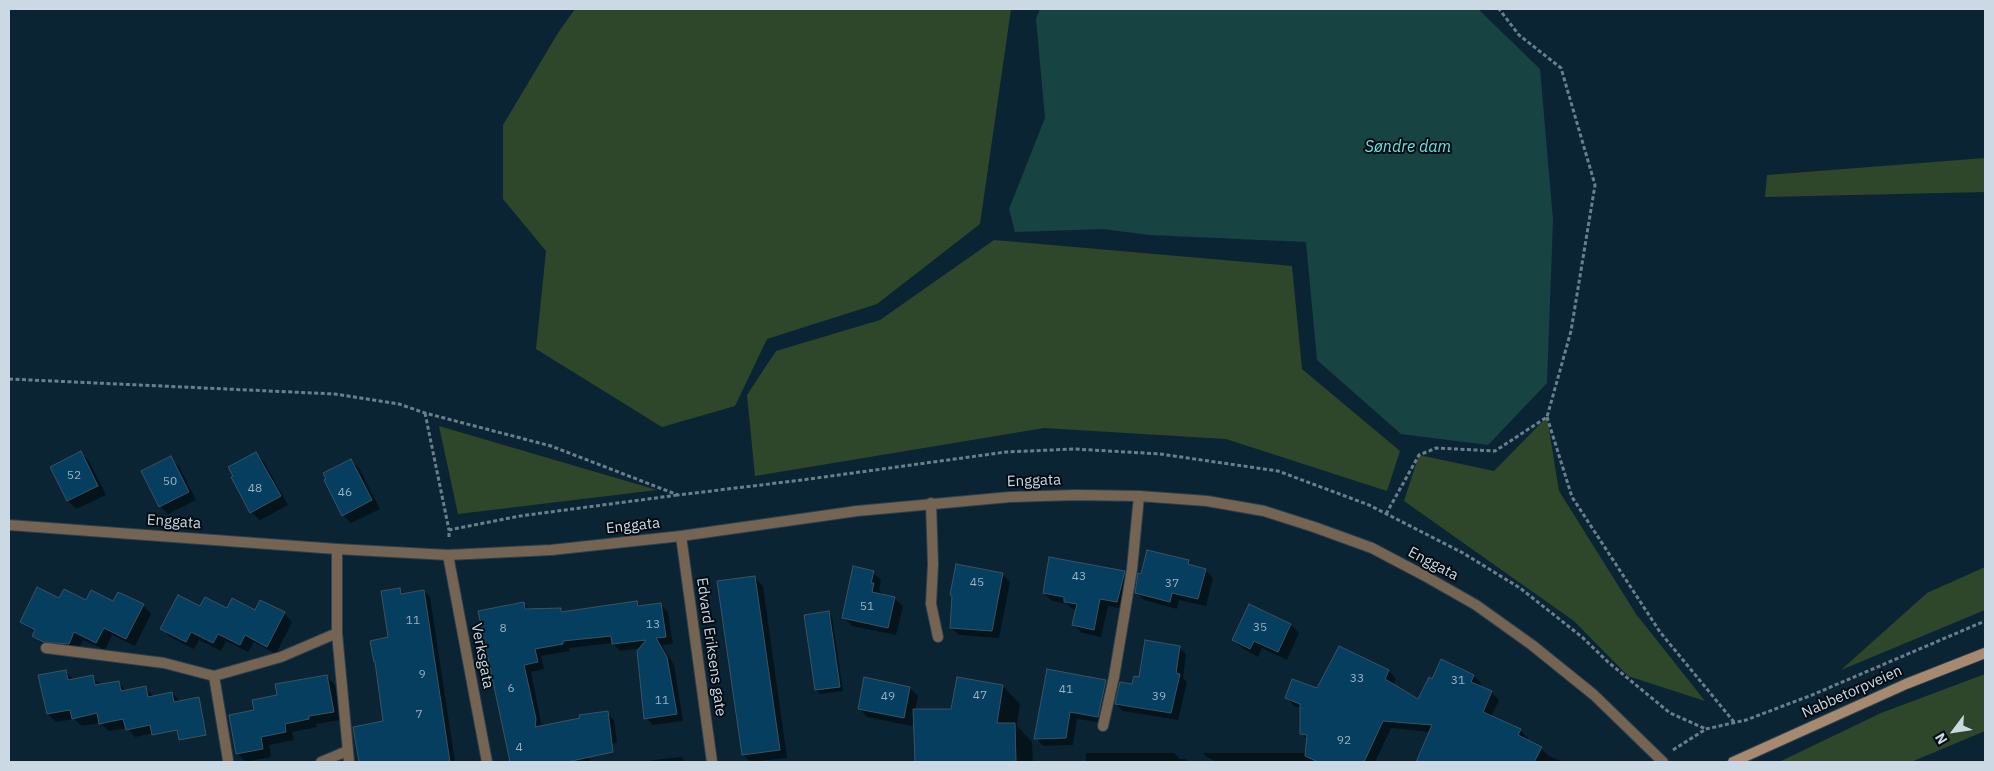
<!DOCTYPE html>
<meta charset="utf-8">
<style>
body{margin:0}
#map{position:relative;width:1994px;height:771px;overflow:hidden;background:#0b2434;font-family:"IBM Plex Sans",sans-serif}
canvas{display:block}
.frame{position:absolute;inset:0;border:10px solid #cbd9e4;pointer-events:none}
.north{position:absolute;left:1929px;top:706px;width:50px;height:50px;-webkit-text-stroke:4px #040c13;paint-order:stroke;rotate:239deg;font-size:14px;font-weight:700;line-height:20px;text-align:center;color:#cbd9e4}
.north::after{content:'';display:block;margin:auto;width:18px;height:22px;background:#cbd9e4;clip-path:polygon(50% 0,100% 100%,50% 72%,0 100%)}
</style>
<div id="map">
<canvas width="1994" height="771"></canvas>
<div class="frame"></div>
<div class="north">N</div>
</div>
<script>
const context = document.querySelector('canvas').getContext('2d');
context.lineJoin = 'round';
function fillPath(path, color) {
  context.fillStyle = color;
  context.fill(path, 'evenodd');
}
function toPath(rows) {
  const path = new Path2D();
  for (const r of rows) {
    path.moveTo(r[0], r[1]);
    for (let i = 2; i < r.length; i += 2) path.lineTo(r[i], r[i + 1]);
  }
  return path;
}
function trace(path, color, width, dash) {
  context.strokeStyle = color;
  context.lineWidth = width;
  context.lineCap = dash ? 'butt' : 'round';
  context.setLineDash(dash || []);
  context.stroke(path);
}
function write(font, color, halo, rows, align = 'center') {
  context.font = font + ' "IBM Plex Sans",sans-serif';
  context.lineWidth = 4;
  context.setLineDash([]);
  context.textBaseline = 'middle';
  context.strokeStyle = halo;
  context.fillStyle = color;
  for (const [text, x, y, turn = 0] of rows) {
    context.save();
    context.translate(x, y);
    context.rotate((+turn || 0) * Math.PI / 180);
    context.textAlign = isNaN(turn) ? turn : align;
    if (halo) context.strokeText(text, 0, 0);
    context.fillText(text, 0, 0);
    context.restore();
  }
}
const green = toPath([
 [575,9,1011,9,980,224,877,304,767,339,735,406,662,427,536,349,546,251,503,199,503,125,558,33],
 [1985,158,1985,192,1765,197,1767,175],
 [994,240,1292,266,1302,369,1400,451,1387,491,1226,439,1044,428,755,476,747,395,776,351,880,320],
 [1547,417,1559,491,1636,614,1705,701,1628,676,1574,621,1404,501,1419,455,1494,471],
 [439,426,657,490,458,514],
 [1985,567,1985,610,1841,670,1927,593],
 [1985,674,1985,731,1911,762,1779,762,1881,713]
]);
const water = toPath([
 [1040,9,1478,9,1540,69,1553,220,1547,383,1488,445,1401,434,1317,360,1306,242,1149,235,1103,229,1015,232,1009,209,1045,118,1036,19]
]);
const shadow = toPath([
 [81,453,89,461,106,495,76,509,68,501,51,467],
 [256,454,264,462,288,505,260,520,251,512],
 [170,458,179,466,196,500,168,514,160,506],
 [350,460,359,468,380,509,351,523,343,515],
 [1188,561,1194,567,1205,570,1213,578,1206,606,1179,600,1177,609,1144,600,1136,593],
 [873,572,881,580,879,590,882,593,882,595,894,598,903,606,896,635,852,626,844,618],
 [1124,572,1132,580,1125,609,1108,606,1101,637,1082,633,1074,625,1077,610,1073,609,1067,604,1052,601,1044,593],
 [1002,574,1010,582,999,638,959,635,951,628],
 [754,577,763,586,787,758,751,762,743,755],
 [399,589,404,594,424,591,430,597,455,762,360,762,354,728,385,722,389,638],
 [59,600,143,605,151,614,135,646,112,635,105,650,83,640,77,652,53,650,42,644,34,636,35,633,21,622],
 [637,602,642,607,661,605,668,612,673,644,662,645,674,665,683,721,653,725,646,718,641,648,620,651,613,643,569,648,570,651,541,656,544,669,531,672,542,727,607,713,614,720,617,743,587,747,590,762,511,762,480,612,524,603,530,610,561,609,564,613],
 [1250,605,1291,625,1299,633,1287,660,1262,648,1258,657,1242,648,1233,640],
 [201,608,284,613,292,622,276,654,254,642,248,652,226,641,221,651,199,640,194,649,170,637,162,629],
 [829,613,832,617,843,691,820,694,816,690,806,616],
 [1179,647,1186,654,1183,678,1187,682,1178,720,1123,711,1116,704,1133,686],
 [1339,648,1389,671,1396,679,1393,685,1419,701,1432,680,1441,661,1474,676,1481,683,1480,687,1491,692,1499,700,1491,717,1520,730,1528,738,1527,741,1541,748,1549,756,1563,762,1417,762,1430,732,1391,728,1375,762,1217,762,1208,758,1203,753,1304,753,1306,755,1307,739,1302,734,1301,708,1294,706,1287,698,1317,690],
 [65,671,74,680,92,677,101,685,118,682,127,691,145,687,154,697,172,693,180,701,185,727,135,737,127,728,109,731,100,723,82,726,74,719,56,722,48,714],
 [326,676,335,685,341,720,316,724,317,727,292,732,294,740,269,745,271,757,246,762,237,753,255,711,278,696],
 [958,678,1003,686,1020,704,1017,726,1032,742,1033,762,916,762,915,719,912,726,867,717,859,708,910,688,918,696,915,710,952,711],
 [1106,681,1113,689,1105,723,1077,719,1073,745,1043,746,1036,738],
 [1086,753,1174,753,1180,759,1186,759,1189,762,1086,762],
 [681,757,686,762,638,762]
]);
const building = toPath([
 [81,451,98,486,67,501,50,467,81,451],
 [256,452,281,496,250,513,231,477,233,476,228,467,256,452],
 [171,456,189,492,159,507,141,471,171,456],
 [351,459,372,500,342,516,324,480,326,479,323,473,351,459],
 [1147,550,1189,560,1188,564,1206,569,1198,599,1172,593,1170,602,1135,593,1138,573,1141,574,1147,550],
 [1049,557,1125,571,1117,602,1100,599,1094,630,1072,625,1077,604,1064,602,1064,597,1043,593,1049,557],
 [956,564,1003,573,992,631,950,628,952,596,950,595,956,564],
 [853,566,874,571,871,583,874,583,872,592,895,597,888,628,842,618,853,566],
 [755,576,780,750,742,755,717,581,755,576],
 [37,587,59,598,64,589,86,600,91,590,113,601,118,592,144,604,126,639,104,628,96,643,74,632,69,644,43,642,32,636,35,630,20,622,37,587],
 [400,588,401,594,424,590,450,762,359,762,353,727,383,721,375,662,374,662,370,641,388,637,381,591,400,588],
 [178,595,200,606,205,597,227,608,232,598,255,610,260,600,285,612,267,647,245,635,240,645,218,634,213,643,191,632,186,642,160,629,178,595],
 [637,601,638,606,661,603,666,637,656,638,667,657,677,714,644,719,637,651,646,640,612,644,611,636,563,641,563,644,535,649,538,662,524,665,536,719,535,727,580,718,579,715,608,711,613,752,567,762,510,762,478,611,524,602,525,609,561,608,561,612,637,601],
 [1249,604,1291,624,1278,652,1254,641,1250,649,1232,640,1249,604],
 [829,611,840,687,815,690,804,615,829,611],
 [1145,640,1180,646,1176,673,1180,674,1171,713,1115,704,1120,682,1132,684,1134,676,1139,677,1145,640],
 [1339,646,1389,670,1385,679,1418,699,1429,677,1432,679,1441,659,1474,675,1471,682,1492,691,1483,712,1521,729,1518,735,1542,747,1534,762,1416,762,1432,725,1383,721,1364,762,1318,762,1305,756,1307,735,1300,734,1300,704,1285,698,1292,679,1317,688,1339,646],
 [1047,669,1106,680,1098,717,1070,712,1066,738,1034,739,1047,669],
 [66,670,68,680,93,675,95,685,119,681,121,691,146,686,148,697,172,692,174,702,199,697,206,735,179,740,177,730,152,735,150,725,126,730,123,719,99,724,97,713,72,719,70,710,47,714,38,675,66,670],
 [327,675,334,712,309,716,309,719,285,724,286,732,261,737,263,749,236,754,229,715,254,710,252,700,277,695,275,684,327,675],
 [864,677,910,687,904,718,858,709,864,677],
 [957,677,1003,685,997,723,1015,723,1016,762,915,762,913,709,951,709,957,677]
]);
const path = toPath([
 [9,379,335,394,399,404,425,413,551,446,678,495,802,480,1006,452,1074,449,1160,454,1278,471,1369,505,1463,553,1520,588,1582,637,1608,662,1670,713,1706,729],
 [425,413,449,530],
 [1547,417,1572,497,1660,632,1734,722],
 [1386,514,1419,455,1436,448,1495,451,1547,417,1571,331,1595,185,1561,68,1519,35,1499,9],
 [449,537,449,530,520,516,678,495],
 [1673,750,1706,729,1746,720,1812,695,1985,621]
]);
const service = toPath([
 [321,762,347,751]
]);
const minor = toPath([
 [931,503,933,564,931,604,938,637],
 [681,536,712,762],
 [337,549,337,633,349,762],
 [448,555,487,762],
 [46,648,164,663,214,676,281,657,337,633],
 [214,676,228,760],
 [1103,726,1114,677,1132,569,1139,496]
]);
const tertiary = toPath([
 [9,525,337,549,448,555,551,550,681,536,857,511,1010,497,1076,495,1139,496,1207,501,1264,511,1314,527,1372,548,1425,576,1476,605,1532,645,1594,695,1663,762]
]);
const secondary = toPath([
 [1733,762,1906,684,1985,653]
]);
const numberNames = [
 ["52",74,476],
 ["50",170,482],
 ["48",255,489],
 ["46",345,493],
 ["43",1079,577],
 ["45",977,583],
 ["37",1172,584],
 ["51",867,607],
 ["11",413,621],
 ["13",653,625],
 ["35",1260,628],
 ["8",503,629],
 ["9",422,675],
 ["33",1357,679],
 ["31",1458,681],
 ["6",511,689],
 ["41",1066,690],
 ["47",980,696],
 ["49",888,697],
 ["39",1159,697],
 ["11",662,701],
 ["7",419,715],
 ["92",1344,741],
 ["4",519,748]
];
const streetNames = [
 ["Enggata",1034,481,-2],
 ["Enggata",174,522,4],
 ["Enggata",633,526,-6],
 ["Enggata",1433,564,28],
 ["Edvard Eriksens gate",711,647,82],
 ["Verksgata",482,656,79],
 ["Nabbetorpveien",1852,692,-24]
];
const waterNames = [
 ["Søndre dam",1408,147]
];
fillPath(green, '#2e472b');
fillPath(water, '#184343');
fillPath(shadow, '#0007');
fillPath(building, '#053e5e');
trace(building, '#395365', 1);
trace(service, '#2a4150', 12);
trace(minor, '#2a4150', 12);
trace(tertiary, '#2a4150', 12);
trace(secondary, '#2a4150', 12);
trace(path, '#6b7e8c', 3, [4, 2.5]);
trace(service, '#766453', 10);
trace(minor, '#766453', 10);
trace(tertiary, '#766453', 10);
trace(secondary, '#a6896e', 10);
write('12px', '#9ab2c2', null, numberNames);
write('15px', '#cbd9e4', '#040c13', streetNames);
write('italic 16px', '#6ce3e5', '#040c13', waterNames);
</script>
